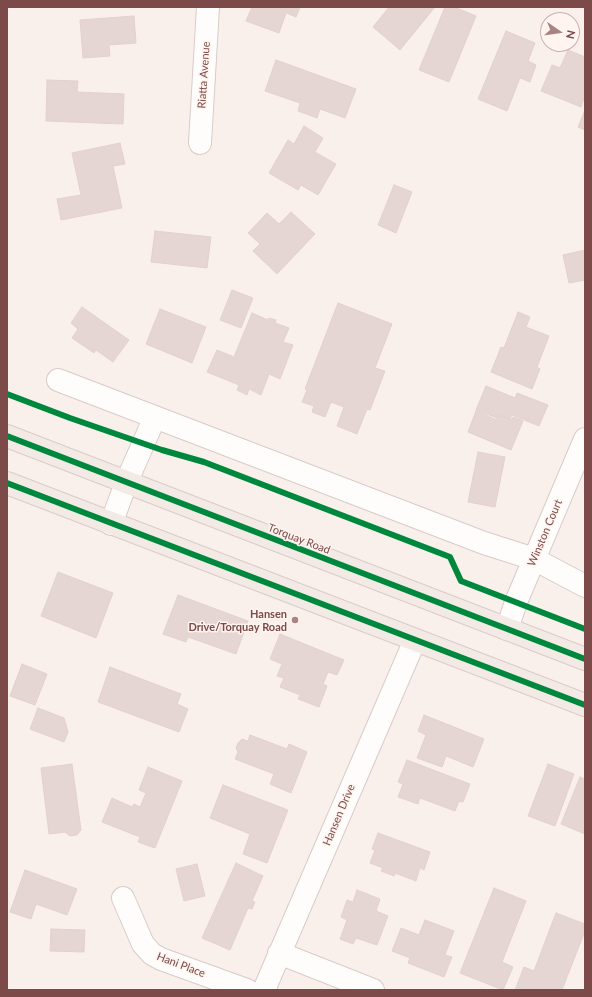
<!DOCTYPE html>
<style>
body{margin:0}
#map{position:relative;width:592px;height:997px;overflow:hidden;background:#f9f0ec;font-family:Lato,sans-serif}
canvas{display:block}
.frame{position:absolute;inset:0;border:8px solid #7b4a49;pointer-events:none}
.north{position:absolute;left:540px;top:12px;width:40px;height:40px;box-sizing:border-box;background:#fff4ef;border:1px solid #cab0ad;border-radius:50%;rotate:103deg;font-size:11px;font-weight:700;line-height:16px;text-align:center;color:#7b4a49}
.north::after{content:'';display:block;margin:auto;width:14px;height:18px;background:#a78482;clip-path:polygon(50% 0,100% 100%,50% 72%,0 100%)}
</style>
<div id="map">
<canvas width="592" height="997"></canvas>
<div class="frame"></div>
<div class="north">N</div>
</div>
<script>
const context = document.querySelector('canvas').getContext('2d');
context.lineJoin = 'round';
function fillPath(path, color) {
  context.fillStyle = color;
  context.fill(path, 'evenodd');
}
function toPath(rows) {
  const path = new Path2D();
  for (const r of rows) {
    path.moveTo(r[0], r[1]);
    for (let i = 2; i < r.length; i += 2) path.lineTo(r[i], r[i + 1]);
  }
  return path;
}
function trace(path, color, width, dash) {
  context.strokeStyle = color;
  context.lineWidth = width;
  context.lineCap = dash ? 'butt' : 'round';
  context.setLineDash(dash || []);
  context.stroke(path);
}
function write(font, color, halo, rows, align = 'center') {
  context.font = font + ' Lato,sans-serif';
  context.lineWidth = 3;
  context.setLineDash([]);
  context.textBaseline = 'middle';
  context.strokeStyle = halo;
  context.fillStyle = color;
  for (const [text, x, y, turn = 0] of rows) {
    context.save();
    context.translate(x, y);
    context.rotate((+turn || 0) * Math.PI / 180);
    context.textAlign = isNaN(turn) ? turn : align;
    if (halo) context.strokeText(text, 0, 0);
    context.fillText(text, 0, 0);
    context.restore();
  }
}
const building = toPath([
 [252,7,300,7,296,17,286,13,279,33,246,21,252,7],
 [389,7,435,7,400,50,373,27,389,7],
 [445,7,454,7,476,16,449,82,419,70,445,7],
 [134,16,136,43,109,45,110,56,83,58,80,20,134,16],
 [506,31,535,43,528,61,536,65,530,82,520,78,507,111,478,99,506,31],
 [568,50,585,57,585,96,581,107,541,91,552,65,560,68,568,50],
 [276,60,356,89,345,118,320,109,317,118,298,111,300,103,265,91,276,60],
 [47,80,78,81,77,92,124,94,123,124,46,121,47,80],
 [585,110,585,130,578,127,585,110],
 [304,126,323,138,315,152,336,164,318,195,301,185,298,190,269,173,288,140,294,144,304,126],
 [120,143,125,164,113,166,122,208,61,220,57,199,81,195,72,153,120,143],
 [394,185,412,192,396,233,378,225,394,185],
 [291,212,315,234,277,274,253,251,260,244,248,233,267,213,279,224,291,212],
 [155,231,211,237,207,268,151,262,155,231],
 [585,250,585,280,569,283,563,255,585,250],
 [232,290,253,298,241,328,220,320,232,290],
 [338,303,392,324,375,368,385,371,370,410,367,409,357,434,337,426,344,407,331,402,325,417,312,412,314,406,302,402,307,390,305,389,338,303],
 [82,307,129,340,113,362,96,350,94,353,72,338,78,329,71,323,82,307],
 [160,309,206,327,192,363,146,344,160,309],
 [518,312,530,317,526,327,549,336,537,367,540,369,532,389,491,372,501,347,504,348,518,312],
 [252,313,268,320,269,318,276,320,275,323,289,328,283,342,293,345,280,379,269,374,261,395,249,389,247,395,237,390,239,385,207,372,217,350,234,357,252,313],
 [486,386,515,398,517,393,548,405,539,426,512,415,510,419,499,414,497,418,476,410,486,386],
 [476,411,497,420,499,415,511,420,513,417,523,421,511,450,468,432,476,411],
 [478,452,505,457,495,507,468,502,478,452],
 [58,572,113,593,96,638,41,616,58,572],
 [178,595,248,621,236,654,188,637,186,642,163,634,178,595],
 [280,634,344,660,337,675,328,672,323,684,327,686,319,707,298,699,300,695,280,687,284,678,277,676,282,664,270,659,280,634],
 [22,664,47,674,35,705,10,696,22,664],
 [110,667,181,694,177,704,188,709,179,732,98,702,110,667],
 [38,708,64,718,68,732,64,742,30,729,38,708],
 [424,715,484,739,473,767,446,756,442,767,417,758,426,735,418,731,424,715],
 [250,735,287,749,289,744,307,752,291,793,270,784,274,774,235,759,238,752,236,748,238,743,242,739,248,741,250,735],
 [407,760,470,784,463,802,459,801,455,811,420,798,418,804,398,797,403,784,398,782,407,760],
 [72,764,81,830,77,835,70,836,65,832,49,834,41,768,72,764],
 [548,764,574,774,555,826,528,816,548,764],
 [148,767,182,781,155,848,138,842,140,837,102,822,112,798,132,807,134,804,140,807,146,793,139,790,148,767],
 [580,777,585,779,585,834,561,824,580,777],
 [223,785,288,810,267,863,243,854,250,834,210,818,223,785],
 [378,833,430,852,424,870,420,868,416,881,395,873,394,876,381,871,383,868,370,863,375,850,372,849,378,833],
 [236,863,263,876,252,901,255,902,252,909,248,908,230,950,202,938,236,863],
 [197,864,205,896,184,901,176,869,197,864],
 [25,870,77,889,67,915,36,904,31,919,10,912,25,870],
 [494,888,526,901,502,962,513,967,503,990,460,973,494,888],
 [357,890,380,899,376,911,388,916,377,945,356,938,353,944,340,939,347,920,341,917,347,900,353,902,357,890],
 [556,913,585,924,585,931,562,990,515,990,524,967,534,971,556,913],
 [425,920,454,931,445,955,452,957,444,977,408,963,410,958,392,951,401,928,419,935,425,920],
 [51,929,85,930,84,952,50,951,51,929]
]);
const street = toPath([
 [200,143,208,7],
 [58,380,484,543,534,559,585,586],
 [111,524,126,483,155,417],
 [507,629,516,602,585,439],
 [123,898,143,944,152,954,161,959,247,990],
 [279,953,373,990],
 [264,990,415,640]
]);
const primary = toPath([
 [7,436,585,659],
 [7,483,585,705]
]);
const cycleway = toPath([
 [7,394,70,418,162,450,204,462,450,557,461,581,585,629],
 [7,436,585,659],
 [7,483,585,705]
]);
const markers = [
 [295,620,4,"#a78482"]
];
const streetNames = [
 ["Riatta Avenue",204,75,-86],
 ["Winston Court",545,533,-67],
 ["Torquay Road",299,539,21],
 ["Hansen Drive",339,815,-67],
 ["Hani Place",181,965,21]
];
const poiNames = [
 ["Hansen",287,614],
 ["Drive/Torquay Road",287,627]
];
fillPath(building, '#e6d6d3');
trace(building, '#e2d0ce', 1);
trace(street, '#d8cbc8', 24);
trace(primary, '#dacbc9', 24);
trace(street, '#fefdfc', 22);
trace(primary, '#f3eae6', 22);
trace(cycleway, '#00873e', 6);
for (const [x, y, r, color] of markers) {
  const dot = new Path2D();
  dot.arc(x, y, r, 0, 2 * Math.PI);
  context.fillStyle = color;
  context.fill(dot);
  trace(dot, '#fff4ef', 1.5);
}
write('11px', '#7b4a49', '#fff4ef', streetNames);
write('bold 11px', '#7b4a49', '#fff4ef', poiNames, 'right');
</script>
